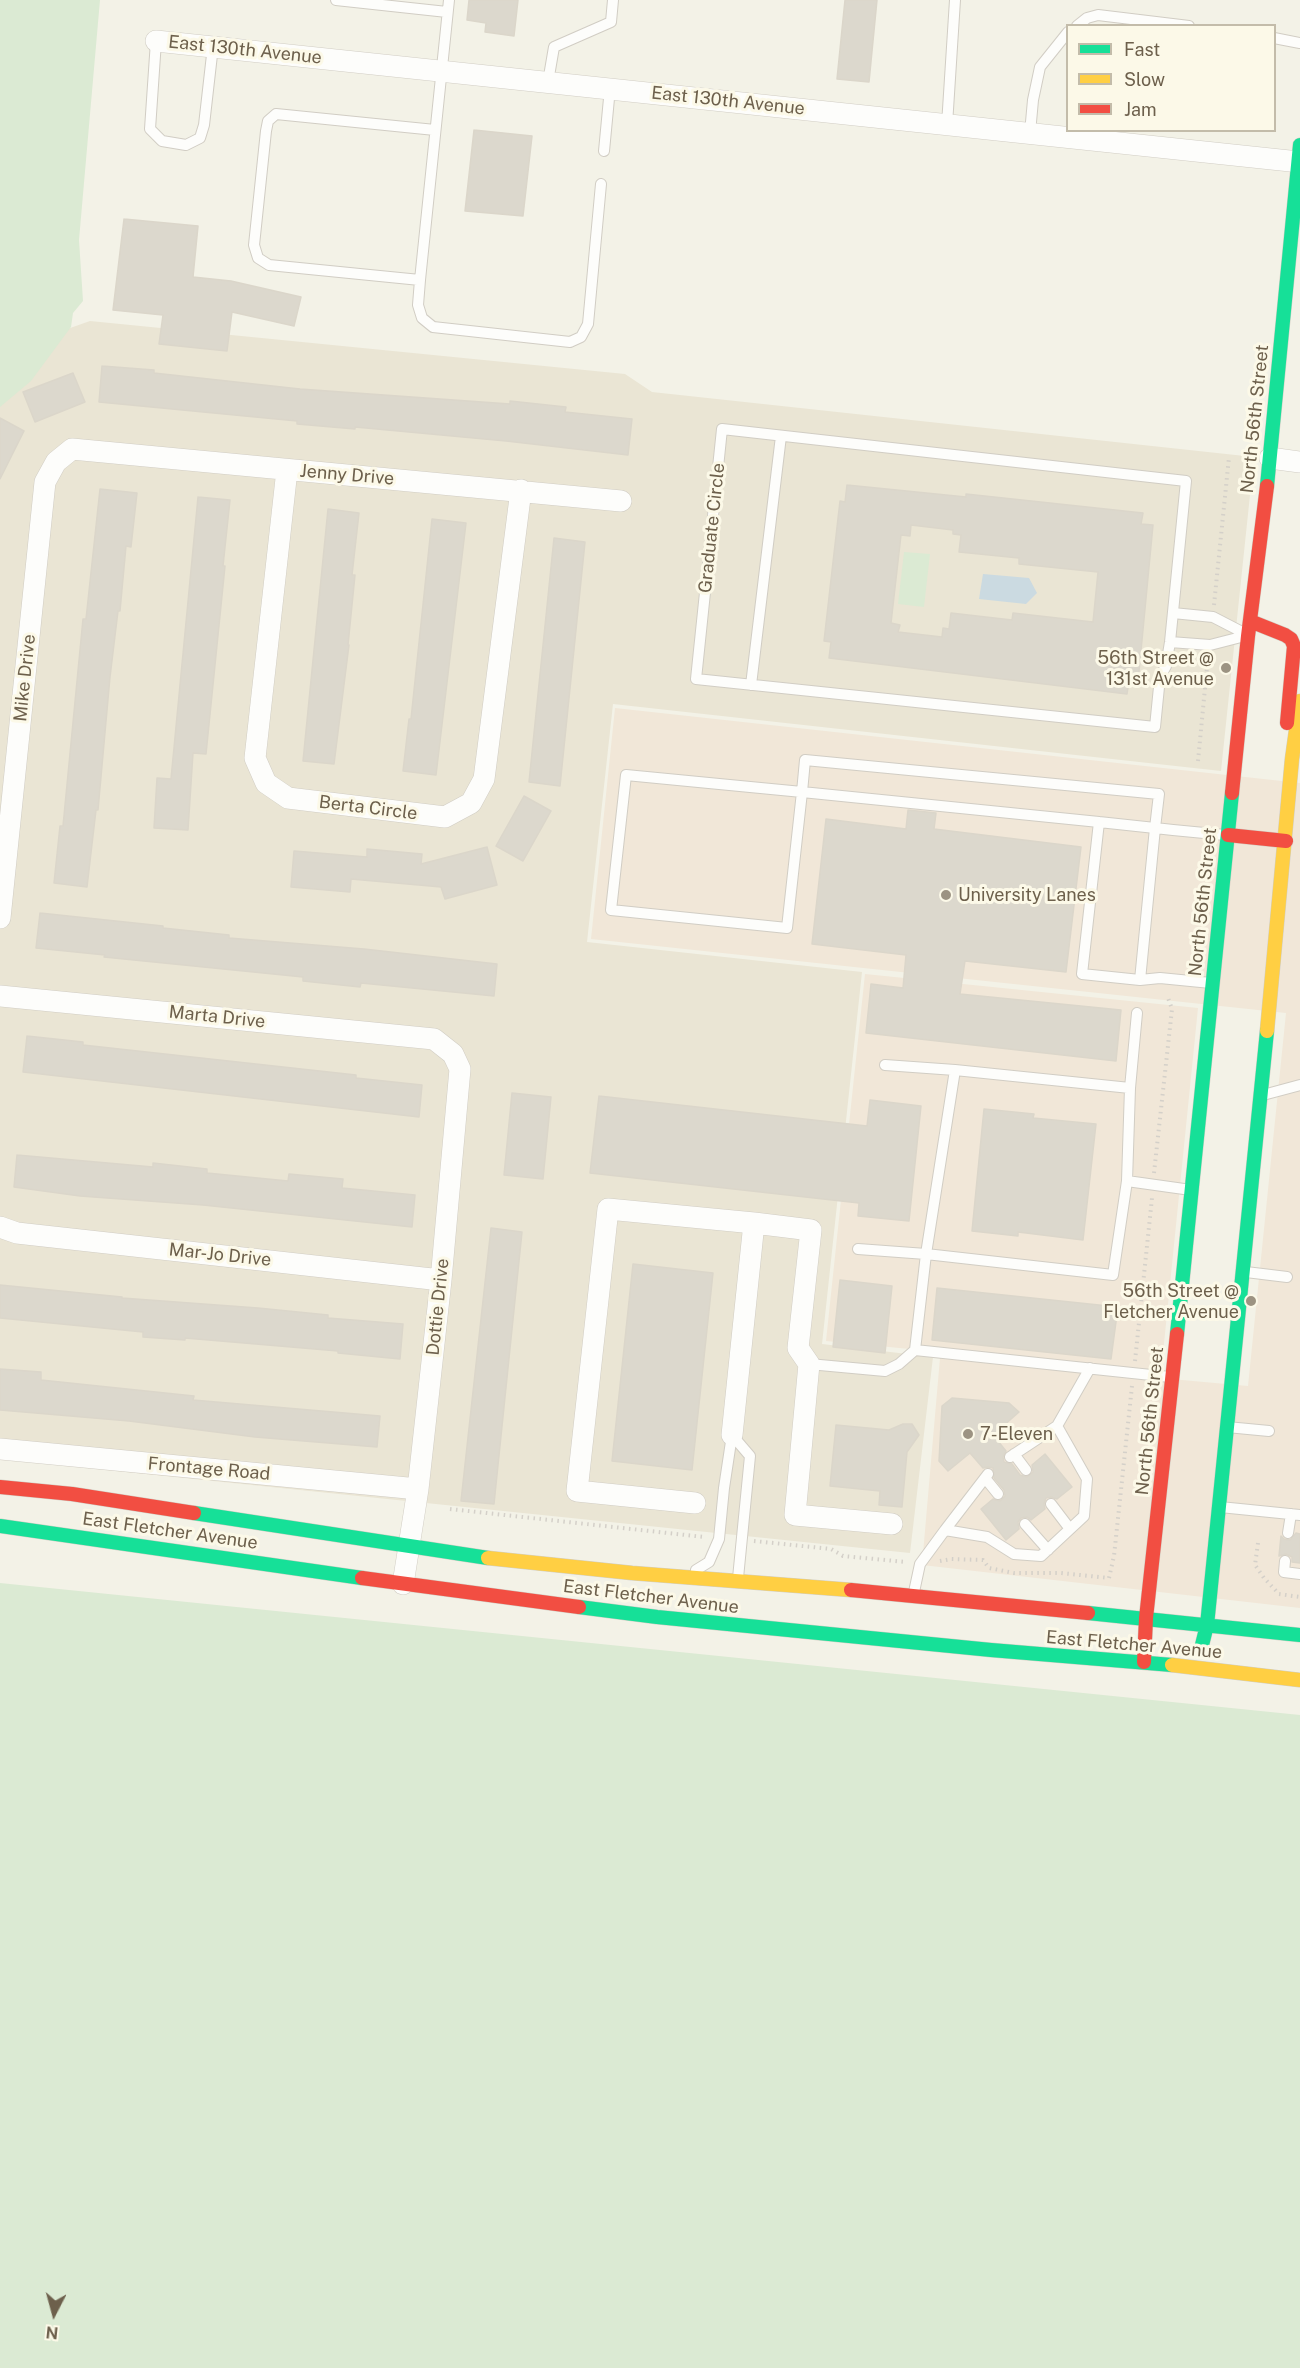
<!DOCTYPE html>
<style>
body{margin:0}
#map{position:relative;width:1300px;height:2368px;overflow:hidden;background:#f3f2e7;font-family:"Public Sans",sans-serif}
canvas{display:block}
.legend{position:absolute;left:1066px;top:24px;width:210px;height:108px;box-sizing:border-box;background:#fcf9e8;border:2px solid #c3bcaa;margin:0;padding:8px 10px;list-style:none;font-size:18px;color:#6d604c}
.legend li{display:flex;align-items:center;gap:12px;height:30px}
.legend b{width:30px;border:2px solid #c3bcaa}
.north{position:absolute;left:24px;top:2284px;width:60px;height:60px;-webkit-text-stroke:4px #fcf9e8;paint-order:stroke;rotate:186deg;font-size:16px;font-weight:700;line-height:24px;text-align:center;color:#6d604c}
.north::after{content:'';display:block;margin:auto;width:21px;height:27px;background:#6d604c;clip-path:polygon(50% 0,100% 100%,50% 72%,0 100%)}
</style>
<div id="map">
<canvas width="1300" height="2368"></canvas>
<ul class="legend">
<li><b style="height:8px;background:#16e098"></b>Fast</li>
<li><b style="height:8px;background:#ffcf43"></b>Slow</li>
<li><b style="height:8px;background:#f24e42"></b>Jam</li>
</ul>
<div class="north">N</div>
</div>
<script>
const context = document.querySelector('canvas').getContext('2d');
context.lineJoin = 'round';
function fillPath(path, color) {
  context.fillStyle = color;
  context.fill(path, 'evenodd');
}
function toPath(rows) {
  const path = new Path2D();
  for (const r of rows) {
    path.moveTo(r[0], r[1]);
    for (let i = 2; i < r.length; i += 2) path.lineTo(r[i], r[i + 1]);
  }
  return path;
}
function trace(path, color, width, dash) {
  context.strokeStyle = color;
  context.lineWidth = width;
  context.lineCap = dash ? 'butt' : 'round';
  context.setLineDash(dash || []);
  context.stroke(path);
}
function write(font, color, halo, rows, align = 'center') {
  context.font = font + ' "Public Sans",sans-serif';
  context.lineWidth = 6;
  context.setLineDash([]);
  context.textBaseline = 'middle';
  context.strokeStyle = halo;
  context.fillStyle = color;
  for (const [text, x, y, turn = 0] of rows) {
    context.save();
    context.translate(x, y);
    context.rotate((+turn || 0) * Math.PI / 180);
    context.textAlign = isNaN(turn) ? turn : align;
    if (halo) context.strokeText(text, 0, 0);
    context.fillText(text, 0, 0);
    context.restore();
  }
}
const residential = toPath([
 [90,321,625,374,652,392,1254,457,1221,771,613,704,587,942,862,972,822,1344,933,1357,910,1553,0,1459,0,357,5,351]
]);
const commercial = toPath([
 [615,708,1300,783,1300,1608,922,1565,940,1358,1248,1386,1286,1013,591,939],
 [865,974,1198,1008,1161,1373,826,1341]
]);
const green = toPath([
 [0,0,100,0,79,240,83,301,73,313,71,327,31,381,0,407],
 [904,552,930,554,924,607,898,604],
 [0,1583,1300,1715,1300,2368,0,2368]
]);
const water = toPath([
 [983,574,1029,578,1037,593,1026,604,979,599]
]);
const building = toPath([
 [469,0,518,0,514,36,485,32,486,23,467,20,469,0],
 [845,0,877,0,869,82,837,79,845,0],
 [474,130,532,136,523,216,465,211,474,130],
 [124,219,198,226,193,277,231,281,301,297,294,326,232,312,227,351,159,344,163,315,113,310,124,219],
 [102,366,154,370,154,373,300,389,510,404,510,401,566,407,565,412,632,419,628,455,506,441,355,427,355,429,297,424,297,421,99,402,102,366],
 [73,373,85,402,35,422,23,392,73,373],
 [0,418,24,431,0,479,0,418],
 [847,485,966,497,966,494,1143,513,1141,524,1153,525,1138,682,1129,681,1127,694,829,658,831,642,824,641,840,501,845,502,847,485],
 [911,525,953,530,953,534,961,535,959,552,1019,558,1019,564,1098,572,1093,622,1013,613,1012,620,951,613,949,629,943,628,942,637,898,632,900,625,891,623,901,535,910,536,911,525],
 [100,489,137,493,131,547,126,546,120,611,118,611,110,677,98,810,96,810,87,887,54,883,60,826,63,826,83,619,86,619,100,489],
 [198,497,230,500,223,566,225,566,206,754,193,753,188,830,154,828,157,778,171,779,198,497],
 [328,509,359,513,352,575,355,575,348,645,349,645,334,764,303,761,328,509],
 [432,519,466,523,436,775,403,771,409,719,411,719,432,519],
 [554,538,585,542,560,786,529,782,554,538],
 [524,796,551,811,523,861,496,846,524,796],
 [908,810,936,813,934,829,1081,847,1066,972,965,961,960,994,1121,1010,1116,1061,866,1033,871,984,903,988,906,955,812,944,826,819,906,829,908,810],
 [487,847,497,885,445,899,441,887,351,879,350,892,291,887,294,851,367,857,367,849,422,854,421,864,487,847],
 [40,913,163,926,163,928,229,935,229,938,364,949,497,964,494,996,361,983,360,987,303,981,303,977,104,957,105,955,36,948,40,913],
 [27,1036,83,1042,83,1045,356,1075,356,1078,422,1085,419,1117,23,1072,27,1036],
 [512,1093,551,1097,543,1179,504,1175,512,1093],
 [599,1096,867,1126,870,1100,921,1106,909,1221,858,1216,859,1203,590,1173,599,1096],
 [984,1109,1034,1114,1033,1118,1096,1124,1083,1240,1018,1232,1018,1236,972,1231,984,1109],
 [17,1155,153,1167,153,1163,207,1169,207,1173,288,1181,289,1174,343,1179,342,1188,415,1195,412,1227,203,1205,80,1196,14,1187,17,1155],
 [491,1228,522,1232,494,1504,461,1501,491,1228],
 [633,1264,713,1273,692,1470,612,1461,633,1264],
 [840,1280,892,1286,885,1353,833,1347,840,1280],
 [0,1285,122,1297,122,1298,258,1308,328,1315,328,1318,403,1324,400,1359,338,1353,338,1351,185,1338,185,1340,143,1337,143,1332,0,1318,0,1285],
 [937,1288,1118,1307,1111,1359,932,1340,937,1288],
 [0,1369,41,1372,41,1380,194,1396,193,1400,380,1416,377,1447,255,1437,129,1421,0,1410,0,1369],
 [952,1398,1009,1403,1019,1412,993,1435,1006,1451,1003,1457,1004,1462,1012,1464,1020,1475,1027,1477,1033,1472,1032,1465,1045,1454,1072,1487,1057,1499,1051,1497,1046,1498,1044,1504,1045,1509,1031,1520,1027,1517,1021,1518,1018,1522,1019,1529,1006,1540,981,1509,993,1499,1000,1501,1005,1496,1004,1490,994,1478,993,1468,988,1467,983,1468,970,1453,948,1471,939,1461,942,1406,952,1398],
 [903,1424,912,1424,919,1435,907,1452,902,1507,879,1505,880,1491,830,1486,836,1425,889,1430,903,1424],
 [1296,1533,1300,1534,1300,1563,1292,1562,1292,1557,1286,1554,1279,1556,1281,1536,1284,1539,1290,1540,1296,1533]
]);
const path = toPath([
 [1214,605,1229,457],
 [1198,761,1208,657],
 [1154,1173,1172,1009,1168,998],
 [1135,1361,1152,1198],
 [450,1509,704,1537],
 [754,1541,831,1549,843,1556,906,1562],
 [1258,1543,1255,1565,1264,1578,1279,1594,1300,1597],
 [940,1561,951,1559,983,1560,989,1568,1014,1573,1061,1573,1109,1578,1114,1556,1132,1386]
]);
const lane = toPath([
 [336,0,447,12],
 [1077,26,1087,18,1098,15,1189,26],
 [1274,38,1300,43],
 [156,41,150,129,162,141,186,145,200,138,204,125,213,46],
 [548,82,554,47,611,22,613,0],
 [947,125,955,0],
 [435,130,276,114,268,121,266,131,254,245,258,258,269,265,420,280,449,0],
 [1030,133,1033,100,1040,67,1068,32],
 [604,151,610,88],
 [420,280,418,305,422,318,433,327,570,342,581,337,588,324,601,184],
 [722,429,1186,481,1170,642,1166,666,1160,677,1155,727,696,679,722,429],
 [1173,613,1213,617,1246,634],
 [1170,642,1210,645,1245,636],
 [751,685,781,436],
 [1099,822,1082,974,1140,980,1160,978,1211,983],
 [1140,980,1155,828,1159,794,805,760,802,792,787,928,611,910,626,775,802,792,1099,822,1155,828,1173,830,1225,835],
 [885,1065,955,1070],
 [1130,1088,1137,1013],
 [1263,1095,1300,1085],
 [1127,1181,1130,1088,955,1070,926,1254,1113,1275,1127,1181,1191,1190],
 [858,1249,926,1254,915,1350,1170,1377],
 [1246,1272,1287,1277],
 [809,1364,885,1371,899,1364,915,1350],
 [1227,1427,1269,1431],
 [732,1435,750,1456,738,1578],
 [1014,1454,1026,1470],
 [1010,1457,1057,1426,1090,1368],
 [985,1478,998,1494],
 [1051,1504,1070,1529],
 [1220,1507,1300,1515],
 [1025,1524,1048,1550],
 [945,1530,988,1474],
 [1288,1533,1291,1514],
 [1285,1561,1284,1572,1300,1574],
 [696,1570,709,1562,719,1539,724,1488,732,1435],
 [914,1592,920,1564,945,1530,987,1537,1014,1554,1041,1556,1084,1516,1087,1479,1057,1426]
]);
const street = toPath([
 [156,41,1300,162],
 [1270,458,1300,462],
 [287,470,255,758,266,783,288,798,445,817,471,803,484,779,521,490],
 [0,918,45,482,56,462,72,449,621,501],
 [0,996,434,1039,453,1054,460,1069,441,1280,418,1489,403,1584],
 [754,1223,811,1230,798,1348,809,1364,795,1515,892,1524],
 [0,1227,17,1233,441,1280],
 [0,1449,418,1489],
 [695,1503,577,1491,608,1209,754,1223,732,1435]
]);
const fast = toPath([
 [1267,486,1300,145],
 [1177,1334,1232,793],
 [194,1513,488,1558],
 [0,1526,362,1578],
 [579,1607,657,1617,991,1650,1172,1665],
 [1088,1613,1300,1635],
 [1202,1645,1207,1625,1267,1031]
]);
const slow = toPath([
 [1267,1031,1292,759,1300,701],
 [488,1558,632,1573,851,1590],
 [1172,1665,1300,1680]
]);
const jam = toPath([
 [1250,621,1285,635,1291,639,1294,646,1287,723],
 [1232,793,1248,636,1267,486],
 [1228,835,1286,841],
 [0,1487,72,1494,194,1513],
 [362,1578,579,1607],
 [851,1590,1088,1613],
 [1144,1662,1146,1618,1177,1334]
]);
const markers = [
 [1226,668,6,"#9c9382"],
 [946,895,6,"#9c9382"],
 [1251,1301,6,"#9c9382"],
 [968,1434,6,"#9c9382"]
];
const streetNames = [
 ["East 130th Avenue",245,50,6],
 ["East 130th Avenue",728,101,6],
 ["North 56th Street",1255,419,-84],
 ["Jenny Drive",347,475,5],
 ["Graduate Circle",712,528,-84],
 ["Mike Drive",25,678,-84],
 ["Berta Circle",368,808,7],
 ["North 56th Street",1203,902,-84],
 ["Marta Drive",217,1017,6],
 ["Mar-Jo Drive",220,1255,6],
 ["Dottie Drive",438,1307,-84],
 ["North 56th Street",1150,1421,-84],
 ["Frontage Road",209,1469,5],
 ["East Fletcher Avenue",170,1531,8],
 ["East Fletcher Avenue",651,1597,7],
 ["East Fletcher Avenue",1134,1645,5]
];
const poiNames = [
 ["56th Street @",1214,658],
 ["131st Avenue",1214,679],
 ["University Lanes",958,895,"left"],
 ["56th Street @",1239,1291],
 ["Fletcher Avenue",1239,1312],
 ["7-Eleven",980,1434,"left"]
];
fillPath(residential, '#eae5d4');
fillPath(commercial, '#f1e7d8');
fillPath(green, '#dbead3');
fillPath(water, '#cbdae1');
fillPath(building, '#dcd8cd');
trace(building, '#dbd6ca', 1.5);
trace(lane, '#d1cdc4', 12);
trace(street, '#d1cdc4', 22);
trace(fast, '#d1cec4', 15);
trace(slow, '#d1cec4', 15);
trace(jam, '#d1cec4', 15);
trace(path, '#d4d0c9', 4, [1.5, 4.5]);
trace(lane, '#fdfdfb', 10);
trace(street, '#fdfdfb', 21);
trace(fast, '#16e098', 14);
trace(slow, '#ffcf43', 14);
trace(jam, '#f24e42', 14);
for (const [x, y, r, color] of markers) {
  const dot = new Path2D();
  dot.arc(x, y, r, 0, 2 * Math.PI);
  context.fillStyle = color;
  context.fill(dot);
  trace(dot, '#fcf9e8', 2);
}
write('18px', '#6d604c', '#fcf9e8', streetNames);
write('18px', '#6d604c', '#fcf9e8', poiNames, 'right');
</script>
